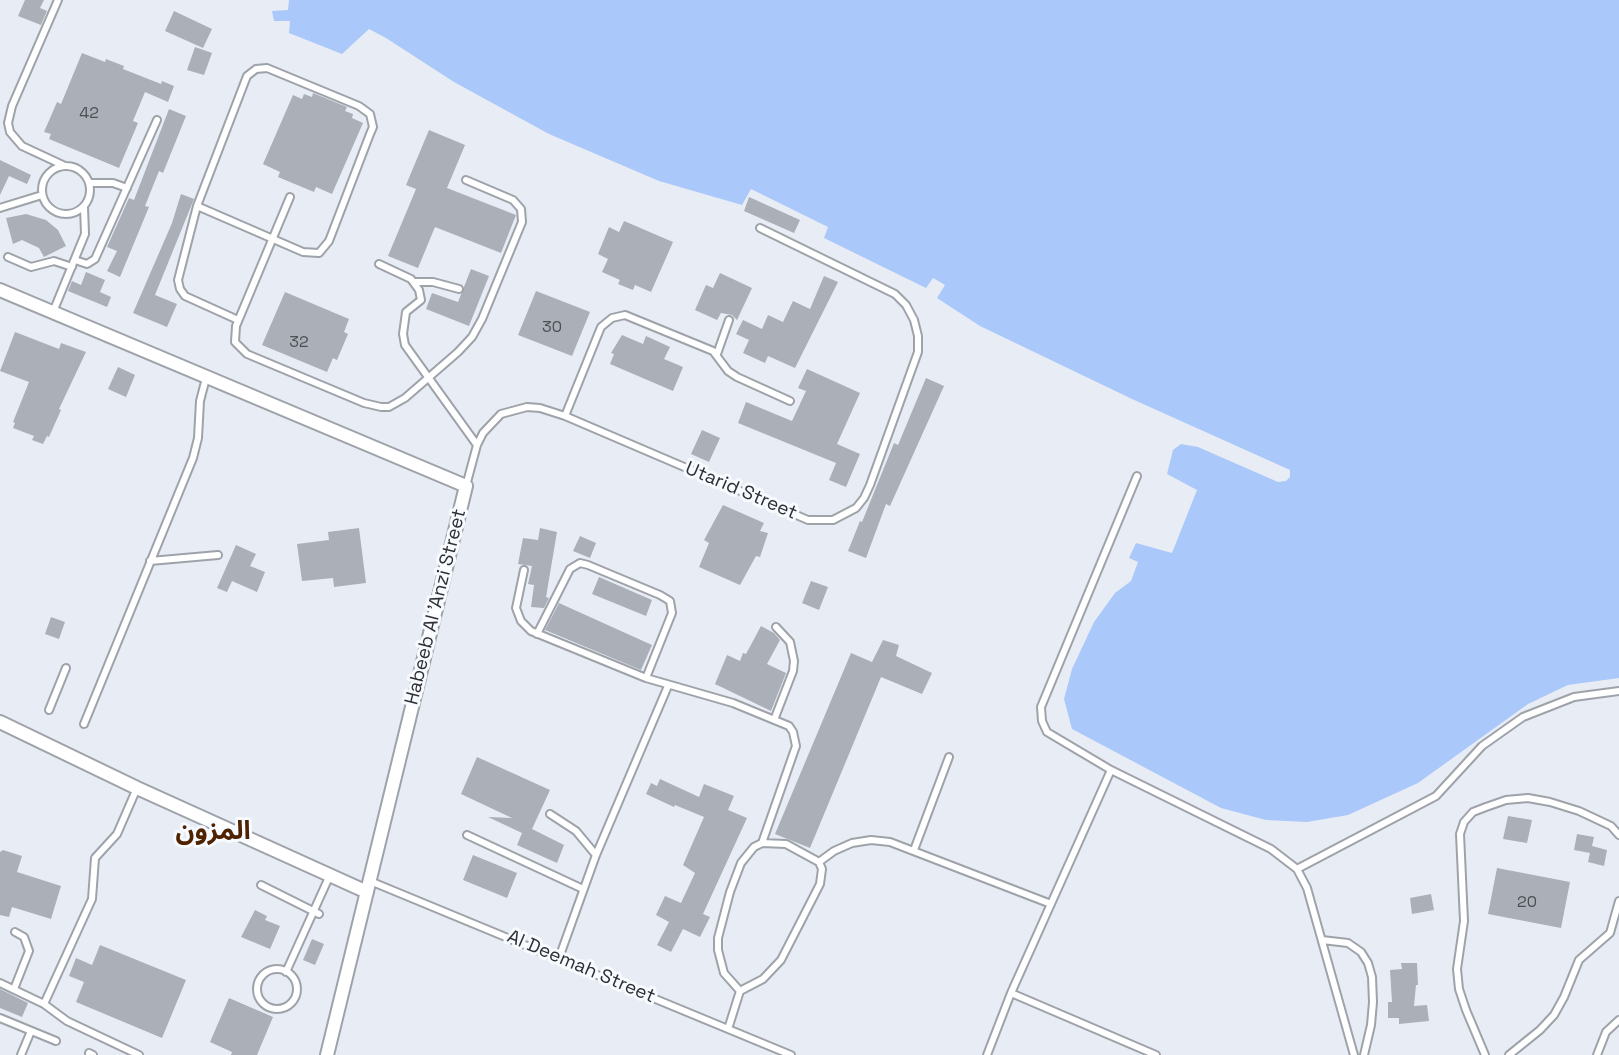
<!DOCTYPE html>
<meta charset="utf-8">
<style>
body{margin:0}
canvas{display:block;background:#e8edf5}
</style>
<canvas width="1619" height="1055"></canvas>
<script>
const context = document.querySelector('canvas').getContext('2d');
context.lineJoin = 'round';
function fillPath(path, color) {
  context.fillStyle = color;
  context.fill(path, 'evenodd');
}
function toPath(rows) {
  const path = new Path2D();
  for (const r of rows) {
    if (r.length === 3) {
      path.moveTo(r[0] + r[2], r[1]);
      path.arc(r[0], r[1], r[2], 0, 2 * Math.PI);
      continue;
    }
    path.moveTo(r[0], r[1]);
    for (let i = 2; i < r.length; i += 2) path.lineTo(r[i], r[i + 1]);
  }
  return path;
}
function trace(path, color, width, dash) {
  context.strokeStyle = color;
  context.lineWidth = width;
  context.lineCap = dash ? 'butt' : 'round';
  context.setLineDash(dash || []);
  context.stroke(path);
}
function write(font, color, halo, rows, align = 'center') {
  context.font = font + ' "Space Grotesk","Noto Sans Arabic",sans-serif';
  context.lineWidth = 6;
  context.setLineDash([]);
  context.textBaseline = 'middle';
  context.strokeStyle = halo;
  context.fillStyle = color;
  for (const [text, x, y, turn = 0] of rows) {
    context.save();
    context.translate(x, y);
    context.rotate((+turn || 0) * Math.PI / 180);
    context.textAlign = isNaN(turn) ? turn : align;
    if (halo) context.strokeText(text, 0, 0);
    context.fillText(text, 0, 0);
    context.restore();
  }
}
const water = toPath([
 [289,0,1619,0,1619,678,1568,685,1528,704,1418,783,1348,815,1307,822,1266,820,1221,808,1072,729,1064,699,1072,669,1094,622,1115,593,1131,581,1138,562,1129,558,1136,543,1172,553,1197,490,1167,474,1173,450,1181,444,1198,447,1278,482,1286,481,1290,477,1290,470,1132,399,980,326,937,298,945,285,933,278,926,288,824,238,828,227,751,189,742,205,659,181,549,134,454,82,386,38,369,29,342,54,289,33,290,21,274,21,272,11,288,10]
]);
const building = toPath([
 [25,0,44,0,40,8,47,11,41,25,18,16],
 [174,11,212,29,203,48,165,31],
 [195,47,212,53,204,75,187,70],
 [82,53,105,62,106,59,124,66,123,69,161,84,162,81,174,86,168,102,145,92,133,121,138,123,119,168,49,139,51,134,44,132,57,102,61,104],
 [313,93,347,107,345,111,353,114,352,118,363,123,332,194,316,187,314,192,278,177,280,172,263,164,293,95,302,99,304,94,312,97],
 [169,109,186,116,163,173,159,171,145,206,149,207,120,277,107,271,117,251,107,247,129,198,134,200],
 [429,130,465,145,447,188,516,215,501,253,435,227,418,268,388,256,416,189,406,185],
 [0,160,31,175,27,184,9,176,0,195],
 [181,194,194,199,155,295,177,304,167,327,133,313,172,223],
 [749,197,800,220,794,233,744,211],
 [26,214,46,220,58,230,66,246,44,257,39,248,22,240,13,244,6,218],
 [624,221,673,242,651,292,635,285,633,290,618,284,620,280,602,272,608,259,598,254,609,227,619,232],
 [471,269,489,276,469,326,426,309,432,293,458,302],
 [86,272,105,280,100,292,111,297,107,307,68,291,72,281,81,285],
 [720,273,752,288,737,320,732,315,721,313,717,320,695,310,706,285,713,288],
 [824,276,838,282,795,368,768,356,765,363,743,353,749,340,736,334,743,320,762,329,768,315,783,322,793,301,810,309],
 [536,291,590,312,572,356,518,335],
 [285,292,349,319,344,332,348,334,337,360,333,358,327,372,262,345],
 [15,332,59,349,61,343,86,352,59,409,61,410,49,437,47,436,43,444,32,440,34,436,13,428,15,423,13,422,29,382,0,371],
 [622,335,643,344,646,336,670,347,664,359,683,367,673,391,610,364,614,354,611,353],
 [118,367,135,375,126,397,108,389],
 [807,369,860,393,837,444,860,454,846,487,829,480,836,463,738,423,746,402,792,421,806,391,798,388],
 [926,378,944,386,890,506,886,504,866,558,848,551,860,521,862,522,894,443,898,445],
 [702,430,720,438,709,462,691,454],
 [723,505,764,523,760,531,768,533,760,557,756,556,740,585,699,567,709,543,704,540],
 [359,528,366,583,334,587,333,578,302,581,297,544,329,540,328,532],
 [540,528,557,532,546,597,549,598,544,608,531,607,534,585,528,584,532,566,518,564,523,538,538,540],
 [580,536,596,543,590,558,573,551],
 [236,545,256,554,250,566,265,572,257,592,232,581,227,592,217,588],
 [599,577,652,600,646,616,592,594],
 [811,581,828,587,819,610,802,603],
 [559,603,652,645,641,670,545,630],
 [51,617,65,622,59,639,45,634],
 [761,626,774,633,780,640,767,664,786,673,771,711,715,684,727,655,740,661,743,653,746,654],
 [883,640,899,645,896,656,932,673,922,694,881,677,810,848,775,834,851,653,872,662],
 [477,757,550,790,532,829,564,845,557,863,517,845,522,833,488,817,512,818,461,794],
 [660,779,699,797,704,784,734,796,728,810,747,818,703,914,710,917,700,937,683,929,671,952,657,945,669,922,656,915,665,896,681,903,695,873,683,865,704,817,675,805,674,807,646,794,651,783,657,786],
 [1508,816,1532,820,1527,843,1503,839],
 [1577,834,1594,837,1592,846,1607,850,1604,866,1588,862,1590,853,1574,850],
 [3,850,22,856,17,872,61,886,51,919,12,907,9,917,0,915,0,852],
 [473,855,517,873,507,898,463,880],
 [1497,868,1570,882,1561,928,1488,914],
 [1431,894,1434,910,1412,914,1410,898],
 [255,910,267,916,265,920,280,926,270,949,241,937],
 [312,939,324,944,315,965,303,960],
 [100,945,186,980,162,1038,76,1002,84,982,69,976,76,958,92,965],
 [1401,963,1417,963,1418,985,1416,985,1414,1006,1427,1005,1429,1021,1399,1024,1399,1018,1388,1018,1388,1002,1392,1002,1390,970,1402,969],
 [0,989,28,1003,22,1017,0,1008],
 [229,998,273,1017,257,1055,231,1055,232,1052,210,1042]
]);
const lane = toPath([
 [58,0,12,106,8,123,10,132,22,146,65,166],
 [66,190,24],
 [90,183,113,183,127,188],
 [290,197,236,326,235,342,247,354,364,403,381,407,389,407,405,398,458,352,472,337,482,319,522,222,521,209,513,200,466,180],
 [197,206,303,252,319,253,329,241,370,134,373,127,370,114,359,106,267,68,256,69,247,76,197,206,178,280,180,289,185,296,238,320],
 [0,208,42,195],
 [8,257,31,267,54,261,72,267],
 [75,260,87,264,95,259,157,120],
 [379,264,411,279,419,290,421,300,406,312,403,334,405,345,477,445],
 [414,282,433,282,459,289],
 [53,312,85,234,84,207],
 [717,354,729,320],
 [565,416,601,327,612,318,625,315,713,351,728,371,737,377,790,401],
 [1137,476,1041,707,1042,721,1047,732,1111,770,1271,849,1297,869,1307,888,1354,1055],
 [466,486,477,445,483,433,501,414,527,407,540,408,565,416,808,520,833,520,856,508,864,498,870,485,918,352,918,336,914,320,906,305,895,294,760,228],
 [150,561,218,555],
 [524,570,516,608,521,621,531,631,646,678,733,703,789,726,793,732,796,746,762,843],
 [537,634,570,569,580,563,588,565,660,595,670,601,672,613,646,678],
 [49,710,66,668],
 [774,720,793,671,794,661,790,642,776,627],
 [84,724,193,458,198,438,200,401,206,378],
 [550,814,576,831,596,855],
 [467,835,583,889],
 [914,850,949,757],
 [819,862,834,851,852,843,871,840,890,842,1051,904],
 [1297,869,1436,796,1482,746,1523,717,1574,697,1619,691],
 [370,881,791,1055],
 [261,885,319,914],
 [1322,940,1348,943,1361,952,1368,963,1372,977,1373,1002,1371,1025,1364,1055],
 [559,958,596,855,668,686],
 [277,989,20],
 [286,972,330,875],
 [0,983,44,1004,67,1021,139,1055],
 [14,989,29,951,24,937,15,932],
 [1011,993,1156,1055],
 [44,1004,92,899,95,858,117,834,137,788],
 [0,1018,56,1041],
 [728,1029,740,991,763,979,781,960,820,884,822,869,819,862,786,844,762,843,754,847,741,863,730,892,718,938,718,950,724,973,740,991],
 [89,1053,93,1055],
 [21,1055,31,1031],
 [987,1055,1011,993,1111,770],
 [1485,1055,1466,1010,1459,989,1457,969,1464,921,1460,834,1464,822,1473,812,1486,807,1506,800,1528,798,1550,802,1579,811,1611,826,1619,835],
 [1509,1055,1540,1030,1554,1015,1564,997,1579,960,1610,933,1619,901],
 [1597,1055,1606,1032,1619,1020]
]);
const street = toPath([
 [0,290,466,486,327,1055],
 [0,722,137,788,367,892]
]);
const numberNames = [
 ["42",89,114],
 ["30",552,328],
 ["32",299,343],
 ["20",1527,903]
];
const streetNames = [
 ["Utarid Street",741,491,23],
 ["Habeeb Al 'Anzi Street",436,607,-76],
 ["Al Deemah Street",581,967,23]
];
const districtNames = [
 ["المزون",213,832]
];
fillPath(water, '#aac8f9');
fillPath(building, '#abafb7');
trace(lane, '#9ea3aa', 10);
trace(street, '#9ea3aa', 16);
trace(lane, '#fff', 6);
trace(street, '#fff', 12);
write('16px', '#4c4f53', null, numberNames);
write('19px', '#2d2f32', '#f7faff', streetNames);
write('bold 26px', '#502300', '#f7faff', districtNames);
</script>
